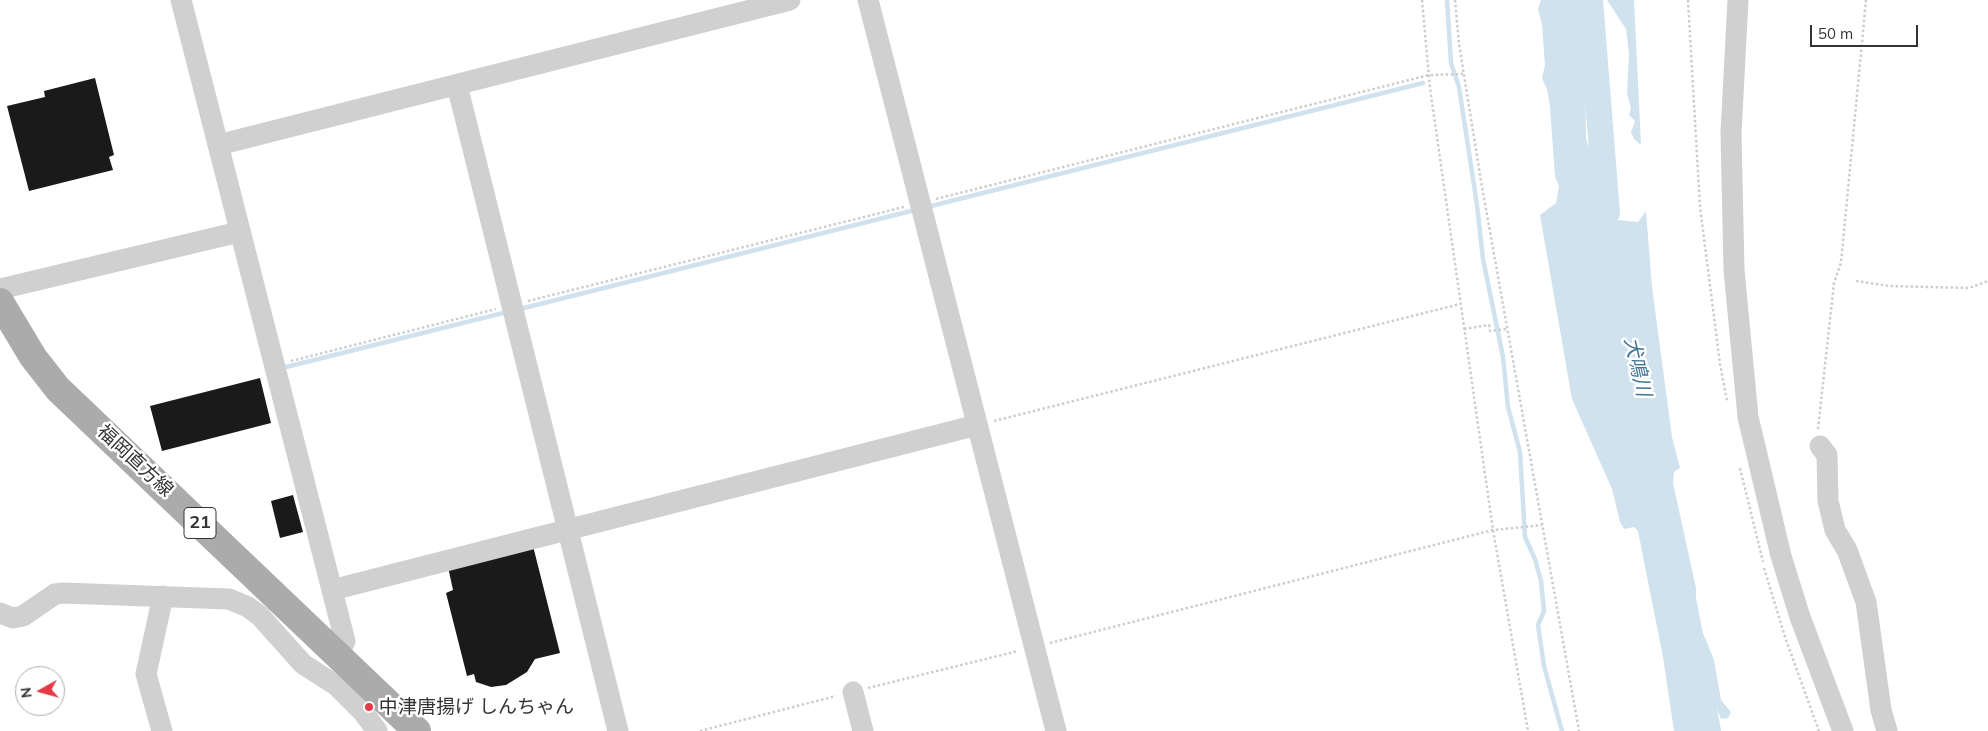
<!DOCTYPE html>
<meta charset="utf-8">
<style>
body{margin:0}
#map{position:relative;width:1988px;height:731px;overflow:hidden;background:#fff;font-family:Mulish,sans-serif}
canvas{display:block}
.north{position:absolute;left:15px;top:666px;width:50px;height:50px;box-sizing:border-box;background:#fff;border:1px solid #adadad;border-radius:50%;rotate:263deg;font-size:14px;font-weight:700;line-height:20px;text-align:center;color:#333}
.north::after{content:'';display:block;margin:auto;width:18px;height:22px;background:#e63946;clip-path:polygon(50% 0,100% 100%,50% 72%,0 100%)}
.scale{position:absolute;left:1810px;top:25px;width:108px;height:22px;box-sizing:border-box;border:2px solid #333;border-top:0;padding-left:6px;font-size:15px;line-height:18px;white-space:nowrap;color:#333;-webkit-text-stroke:4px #fff;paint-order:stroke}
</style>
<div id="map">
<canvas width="1988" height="731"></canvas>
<div class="north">N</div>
<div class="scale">50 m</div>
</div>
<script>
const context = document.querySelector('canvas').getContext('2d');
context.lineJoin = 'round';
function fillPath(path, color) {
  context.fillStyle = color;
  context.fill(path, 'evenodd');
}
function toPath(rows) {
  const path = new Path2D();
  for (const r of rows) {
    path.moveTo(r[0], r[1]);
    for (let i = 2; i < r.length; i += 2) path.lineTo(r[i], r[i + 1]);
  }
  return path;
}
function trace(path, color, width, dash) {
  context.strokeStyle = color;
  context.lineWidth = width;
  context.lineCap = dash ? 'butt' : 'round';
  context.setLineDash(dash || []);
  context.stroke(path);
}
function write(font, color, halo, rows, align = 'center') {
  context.font = font + ' Mulish,"Noto Sans JP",sans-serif';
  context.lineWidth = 5;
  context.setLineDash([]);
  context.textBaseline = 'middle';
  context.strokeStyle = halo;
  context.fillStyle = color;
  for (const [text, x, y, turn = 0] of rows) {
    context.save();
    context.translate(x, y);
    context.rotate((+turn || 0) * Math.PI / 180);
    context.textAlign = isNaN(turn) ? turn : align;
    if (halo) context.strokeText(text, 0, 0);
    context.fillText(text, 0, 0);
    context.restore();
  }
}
const water = toPath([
 [1541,0,1602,0,1598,17,1585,26,1582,34,1589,73,1585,81,1586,138,1590,152,1613,192,1615,214,1618,220,1638,222,1646,211,1652,287,1672,437,1680,468,1674,472,1673,483,1696,588,1696,616,1714,660,1721,700,1731,712,1728,718,1721,719,1706,680,1696,640,1687,638,1698,718,1708,731,1674,731,1663,657,1638,531,1634,527,1624,529,1620,522,1612,489,1572,399,1540,215,1556,203,1559,186,1555,176,1550,107,1547,89,1542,78,1545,65,1542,24,1538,9],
 [1607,0,1634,0,1641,145,1634,139,1631,132,1635,121,1629,115,1631,108,1627,94,1629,54,1626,29]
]);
const stream = toPath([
 [1447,0,1451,63,1459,87,1477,205,1483,259,1503,357,1508,407,1520,452,1525,537,1535,559,1541,581,1544,611,1538,625,1544,666,1562,731],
 [927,207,1423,83],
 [520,309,915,210],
 [282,368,507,312]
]);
const river = toPath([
 [1590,0,1607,213],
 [1684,604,1708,731]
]);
const building = toPath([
 [95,78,114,155,109,157,113,170,29,191,7,106,45,97,44,91],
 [260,378,271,423,162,451,150,406],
 [293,495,303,532,280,538,271,501],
 [533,546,560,653,535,659,527,672,506,685,491,687,476,682,474,674,467,676,446,593,453,590,448,567]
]);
const path = toPath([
 [1422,0,1430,88,1493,530,1528,731],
 [1455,0,1459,44,1481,181,1579,731],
 [1688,0,1700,207,1720,364,1727,401],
 [936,199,1429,75,1464,74],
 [1856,281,1890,286,1969,288,1988,281],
 [528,301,904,207],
 [1464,329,1489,325,1490,331,1507,329],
 [291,361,496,309],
 [994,421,1460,304],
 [1818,429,1834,283,1841,263,1866,0],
 [1740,468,1763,562],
 [1764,568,1785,637,1819,731],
 [1050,643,1493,530,1542,525],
 [868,688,1018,651],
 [700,731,836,696]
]);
const minor = toPath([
 [181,0,345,641,338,655],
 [868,0,1056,731],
 [1738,0,1731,133,1734,270,1748,417,1781,556,1800,617,1843,731],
 [457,85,618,731],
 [218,145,790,0],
 [0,289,239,232],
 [1820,446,1827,455,1828,501,1835,530,1847,550,1866,602,1881,710,1887,731],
 [332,590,977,425],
 [0,613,13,618,23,616,55,594,63,593,229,599,248,607,260,616,303,664,337,686,363,712,377,731],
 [853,692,863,731],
 [162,731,146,674,163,596]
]);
const major = toPath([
 [0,302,33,357,58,389,417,731]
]);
const markers = [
 [369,707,5,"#e63946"]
];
const shields = [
 [200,523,32]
];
const shieldNames = [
 ["21",200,523]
];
const streetNames = [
 ["福岡直方線",135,461,43]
];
const poiNames = [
 ["中津唐揚げ しんちゃん",379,707]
];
const waterNames = [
 ["犬鳴川",1637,367,77]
];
fillPath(water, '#cfe2ee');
trace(stream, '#cfe2ee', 4.5);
trace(river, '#cfe2ee', 26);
fillPath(building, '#1a1a1a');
trace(path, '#cdcdcd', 2.5, [2.5, 2.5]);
trace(minor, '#d0d0d0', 21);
trace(major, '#ababab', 28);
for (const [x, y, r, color] of markers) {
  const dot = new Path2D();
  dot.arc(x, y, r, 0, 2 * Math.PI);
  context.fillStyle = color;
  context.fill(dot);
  trace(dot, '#fff', 2);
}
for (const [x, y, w] of shields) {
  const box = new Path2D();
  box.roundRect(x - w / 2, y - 15.5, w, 31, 4);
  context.fillStyle = '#fff';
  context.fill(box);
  trace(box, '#333', 1);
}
write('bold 18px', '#333', null, shieldNames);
write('19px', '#333', '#fff', streetNames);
write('19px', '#333', '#fff', poiNames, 'left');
write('italic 20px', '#3f7597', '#fff', waterNames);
</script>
